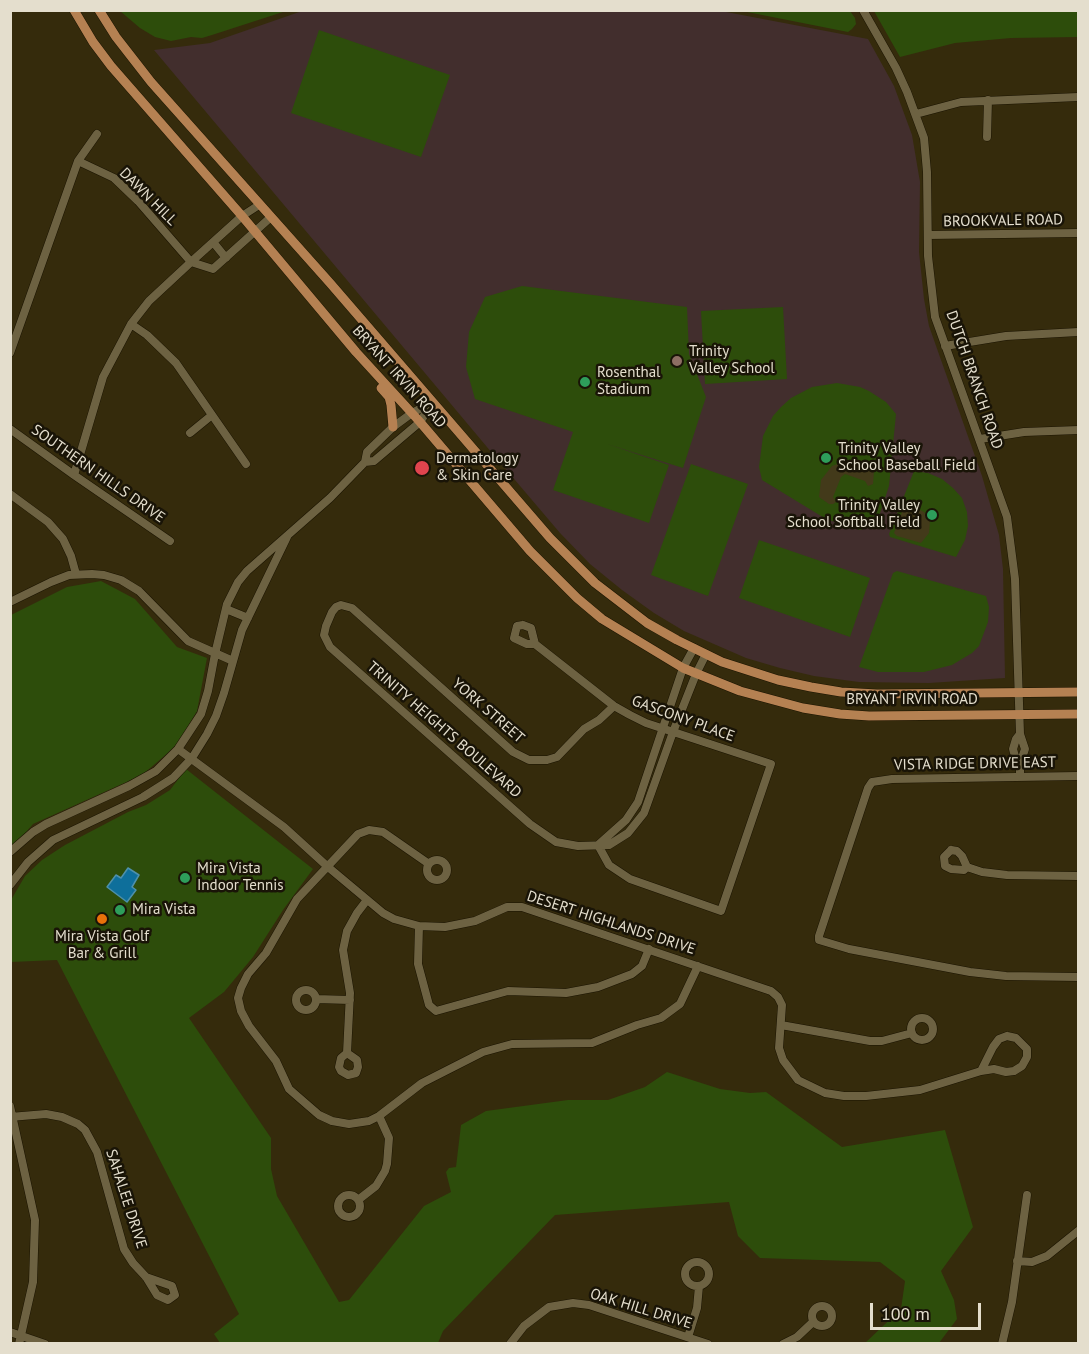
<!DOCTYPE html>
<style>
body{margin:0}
#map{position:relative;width:1089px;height:1354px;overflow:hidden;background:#352b0c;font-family:"PT Sans",sans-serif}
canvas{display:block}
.frame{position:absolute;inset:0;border:12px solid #e4decd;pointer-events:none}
.scale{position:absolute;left:870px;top:1303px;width:111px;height:27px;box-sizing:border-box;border:3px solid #e4decd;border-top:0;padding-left:8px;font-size:18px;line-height:21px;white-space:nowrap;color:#e4decd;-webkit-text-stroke:4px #191407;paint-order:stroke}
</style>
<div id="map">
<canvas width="1089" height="1354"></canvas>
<div class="frame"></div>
<div class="scale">100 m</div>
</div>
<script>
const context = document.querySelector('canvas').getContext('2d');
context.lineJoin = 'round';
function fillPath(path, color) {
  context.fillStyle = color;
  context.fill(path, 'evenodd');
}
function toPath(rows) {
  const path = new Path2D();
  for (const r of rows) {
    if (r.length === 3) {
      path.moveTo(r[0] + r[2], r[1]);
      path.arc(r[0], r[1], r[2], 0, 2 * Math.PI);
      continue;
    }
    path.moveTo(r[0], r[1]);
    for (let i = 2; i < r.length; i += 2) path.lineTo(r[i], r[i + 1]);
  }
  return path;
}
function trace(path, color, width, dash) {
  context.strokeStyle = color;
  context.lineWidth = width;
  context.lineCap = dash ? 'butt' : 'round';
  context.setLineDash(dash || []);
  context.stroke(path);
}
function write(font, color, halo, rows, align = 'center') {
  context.font = font + ' "PT Sans",sans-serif';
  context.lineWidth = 5;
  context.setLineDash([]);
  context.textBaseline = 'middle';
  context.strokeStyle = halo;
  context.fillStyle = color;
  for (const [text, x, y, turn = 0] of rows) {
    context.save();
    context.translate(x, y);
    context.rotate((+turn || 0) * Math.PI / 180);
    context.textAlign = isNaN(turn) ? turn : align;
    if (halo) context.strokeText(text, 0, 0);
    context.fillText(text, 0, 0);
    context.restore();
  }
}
const education = toPath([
 [305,10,721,11,868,39,894,86,912,135,920,182,919,252,924,299,929,326,982,476,999,535,1003,569,1005,678,929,683,859,682,814,676,780,668,746,658,684,631,654,613,622,590,590,564,560,533,492,453,154,50,210,43]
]);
const green = toPath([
 [120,11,286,11,212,35,202,38,191,37,171,41,155,37,140,28],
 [742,11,850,11,855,18,856,24,852,29,848,32],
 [874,11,1078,11,1078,37,1011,38,955,43,900,57],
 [319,30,450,75,421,157,291,113],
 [522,286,687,307,689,354,706,397,683,468,607,444,669,465,649,523,553,490,573,432,475,399,466,367,469,332,485,297],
 [783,307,787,379,705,384,701,311],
 [837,383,860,387,869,391,886,402,896,414,889,486,877,522,860,530,826,519,762,480,759,467,763,436,773,416,781,407,791,398,812,387],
 [691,464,748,484,708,596,651,575],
 [914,471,928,473,942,479,953,488,962,498,967,512,968,526,965,540,956,557,890,537,889,534],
 [759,540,870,578,850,637,739,598],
 [897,571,986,596,989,607,988,622,979,646,972,653,952,665,924,672,878,672,859,667,893,573],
 [101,581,135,599,177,647,207,658,197,711,176,746,142,775,33,824,11,850,11,615,67,587],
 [186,769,313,869,283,910,253,957,224,992,189,1018,271,1138,271,1169,277,1196,339,1302,349,1300,424,1206,451,1192,446,1172,449,1168,456,1167,461,1125,486,1111,568,1100,608,1100,645,1087,667,1072,720,1089,750,1093,766,1092,842,1147,945,1130,973,1227,941,1271,954,1300,957,1319,939,1343,865,1343,901,1309,905,1281,880,1262,760,1258,738,1236,729,1202,555,1215,443,1331,438,1343,220,1343,214,1334,239,1314,57,960,11,962,11,900,25,876,42,860,65,845,128,812,146,805,170,790]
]);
const sand = toPath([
 [846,461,857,461,871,468,874,471,873,484,868,486,865,481,845,474,841,477,833,497,836,502,833,504,829,504,819,497,821,480,832,466],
 [912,506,924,512,930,521,929,533,921,543,897,536,894,533,904,507]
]);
const water = toPath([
 [128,868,139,875,132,887,136,890,127,902,107,887,116,875,121,878,128,868]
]);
const minor = toPath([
 [863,10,896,68,907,92,924,138,927,172,928,256,935,317,1007,517,1015,579,1020,734,1025,749,1020,764,1020,776],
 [916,114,961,102,1078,97],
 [987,137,988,100],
 [78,161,114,178,138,201,191,262],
 [928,235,1078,233],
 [213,242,226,258],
 [191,262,213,269,271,217],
 [131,324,147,335,176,363,246,464],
 [945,346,1006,336,1078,332],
 [10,353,78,161,97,134],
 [10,429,74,475,170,541],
 [190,433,212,415],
 [980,439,1024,432,1078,430],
 [365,462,367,452,393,427,412,413,431,403],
 [74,475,103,377,131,324,149,301,191,262,242,216,259,205],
 [10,494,48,522,63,539,71,556,76,574],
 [10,602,51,582,69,575,92,574,104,575,121,580,139,591,188,641,233,661],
 [226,609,248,618],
 [523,625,531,628,535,644,527,644,514,638,517,626,523,625],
 [535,644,614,706,630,715,646,723,771,764,721,911,630,879,609,865,598,845],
 [614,706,599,720,584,729,557,757,547,760,529,760,513,752,352,608,341,605,336,607,332,612,326,626,324,635,330,647,530,824,556,842,578,846,609,845,628,833,644,813,673,732,696,674,706,654],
 [1020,734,1016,739,1013,749,1016,760,1020,764],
 [178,749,284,827,328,867,383,913,394,919,419,926,445,927,475,921,507,907,522,907,771,991,778,997,782,1005,779,1048,783,1060,798,1080,825,1093,844,1096,866,1096,920,1090,981,1071],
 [1078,776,892,779,872,782,868,788,819,936,819,940,849,949,970,972,1006,976,1078,977],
 [598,845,626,820,638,802,683,668,694,648],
 [951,850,957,851,962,856,967,867,964,870,951,869,945,866,944,857,951,850],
 [10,852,33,832,46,824,129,786,156,771,178,749,201,714,208,691,215,654,227,604,238,582,247,571,330,498,365,462,374,461,420,422,432,403],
 [437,870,10],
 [429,864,383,832,369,830,358,834,297,899,266,953,248,974,241,988,238,998,241,1011,249,1026,276,1061,289,1089,319,1115,332,1121,349,1124,369,1121,379,1116,422,1083,483,1052,512,1044,592,1043,637,1025,661,1018,680,1004,698,966],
 [967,867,982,872,1007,875,1078,876],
 [10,885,28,862,53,840,143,797,173,778,192,758,207,734,216,716,224,693,242,630,287,537],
 [419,926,418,964,429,1005,436,1011,508,991,566,993,598,987,632,974,642,966,649,949],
 [306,1000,10],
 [316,999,350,1000],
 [922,1029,11],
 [781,1025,870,1041,882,1041,912,1033],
 [1007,1036,1016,1038,1027,1049,1027,1057,1022,1066,1014,1071,1006,1072,994,1069,981,1071,993,1047,999,1039,1007,1036],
 [347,1053,350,993,343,950,347,931,357,913,367,900],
 [347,1053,357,1060,358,1067,356,1073,348,1075,341,1071,339,1067,341,1058,347,1053],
 [10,1106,35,1220,33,1282,19,1344],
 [10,1117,46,1114,62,1117,78,1124,85,1130,97,1152,124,1249,133,1263,146,1277],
 [349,1206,11],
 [358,1200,376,1186,385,1171,387,1164,389,1138,379,1116],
 [1017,1261,1032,1262,1047,1256,1078,1231],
 [697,1274,12],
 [146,1277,172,1286,175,1295,168,1300,157,1295,146,1277],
 [822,1316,10],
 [10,1332,45,1344],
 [688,1337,697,1308,699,1286],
 [510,1344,524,1326,549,1307,573,1303,589,1305,708,1344],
 [783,1344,797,1337,813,1322],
 [1002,1344,1012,1302,1027,1195]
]);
const major = toPath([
 [74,10,93,42,111,66,242,216,356,352,420,422,530,551,577,598,602,619,683,668,740,691,803,708,840,714,869,716,1078,714],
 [99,10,116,37,151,82,330,283,550,538,595,583,647,623,677,640,722,662,778,680,811,687,841,692,877,694,1078,692],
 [381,388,389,397,391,405,393,427]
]);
const markers = [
 [677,361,6,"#8d6e63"],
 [585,382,6,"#2e9e5b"],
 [826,458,6,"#2e9e5b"],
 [422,468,8,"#e0444e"],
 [932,515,6,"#2e9e5b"],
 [185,878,6,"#2e9e5b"],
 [120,910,6,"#2e9e5b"],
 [102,919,6,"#e8710a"]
];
const streetNames = [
 ["DAWN HILL",148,197,45],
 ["BROOKVALE ROAD",1003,221,-1],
 ["BRYANT IRVIN ROAD",399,377,48],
 ["DUTCH BRANCH ROAD",974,380,71],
 ["SOUTHERN HILLS DRIVE",98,474,35],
 ["BRYANT IRVIN ROAD",912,700],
 ["YORK STREET",488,711,41],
 ["GASCONY PLACE",683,719,20],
 ["TRINITY HEIGHTS BOULEVARD",444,730,41],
 ["VISTA RIDGE DRIVE EAST",975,764,-1],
 ["DESERT HIGHLANDS DRIVE",611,923,18],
 ["SAHALEE DRIVE",126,1199,72],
 ["OAK HILL DRIVE",641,1309,17]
];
const poiNames = [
 ["Trinity",689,352],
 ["Valley School",689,369],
 ["Rosenthal",597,373],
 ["Stadium",597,390],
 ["Trinity Valley",838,449],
 ["School Baseball Field",838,466],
 ["Dermatology",436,459],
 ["& Skin Care",436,476],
 ["Trinity Valley",920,506,"right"],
 ["School Softball Field",920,523,"right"],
 ["Mira Vista",197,869],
 ["Indoor Tennis",197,886],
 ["Mira Vista",132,910],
 ["Mira Vista Golf",102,937,"center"],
 ["Bar & Grill",102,954,"center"]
];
fillPath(education, '#422e2d');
fillPath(green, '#2d4d0b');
fillPath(sand, '#433a1a');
fillPath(water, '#0e6f9b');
trace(water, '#4e90aa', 1.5);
trace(minor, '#1b1400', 9);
trace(major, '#1b1400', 10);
trace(minor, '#6d6242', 8);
trace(major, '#b58152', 9);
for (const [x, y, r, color] of markers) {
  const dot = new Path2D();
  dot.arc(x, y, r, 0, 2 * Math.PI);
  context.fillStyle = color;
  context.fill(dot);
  trace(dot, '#191407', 2);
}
write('15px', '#e4decd', '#191407', streetNames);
write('15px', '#e4decd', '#191407', poiNames, 'left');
</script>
